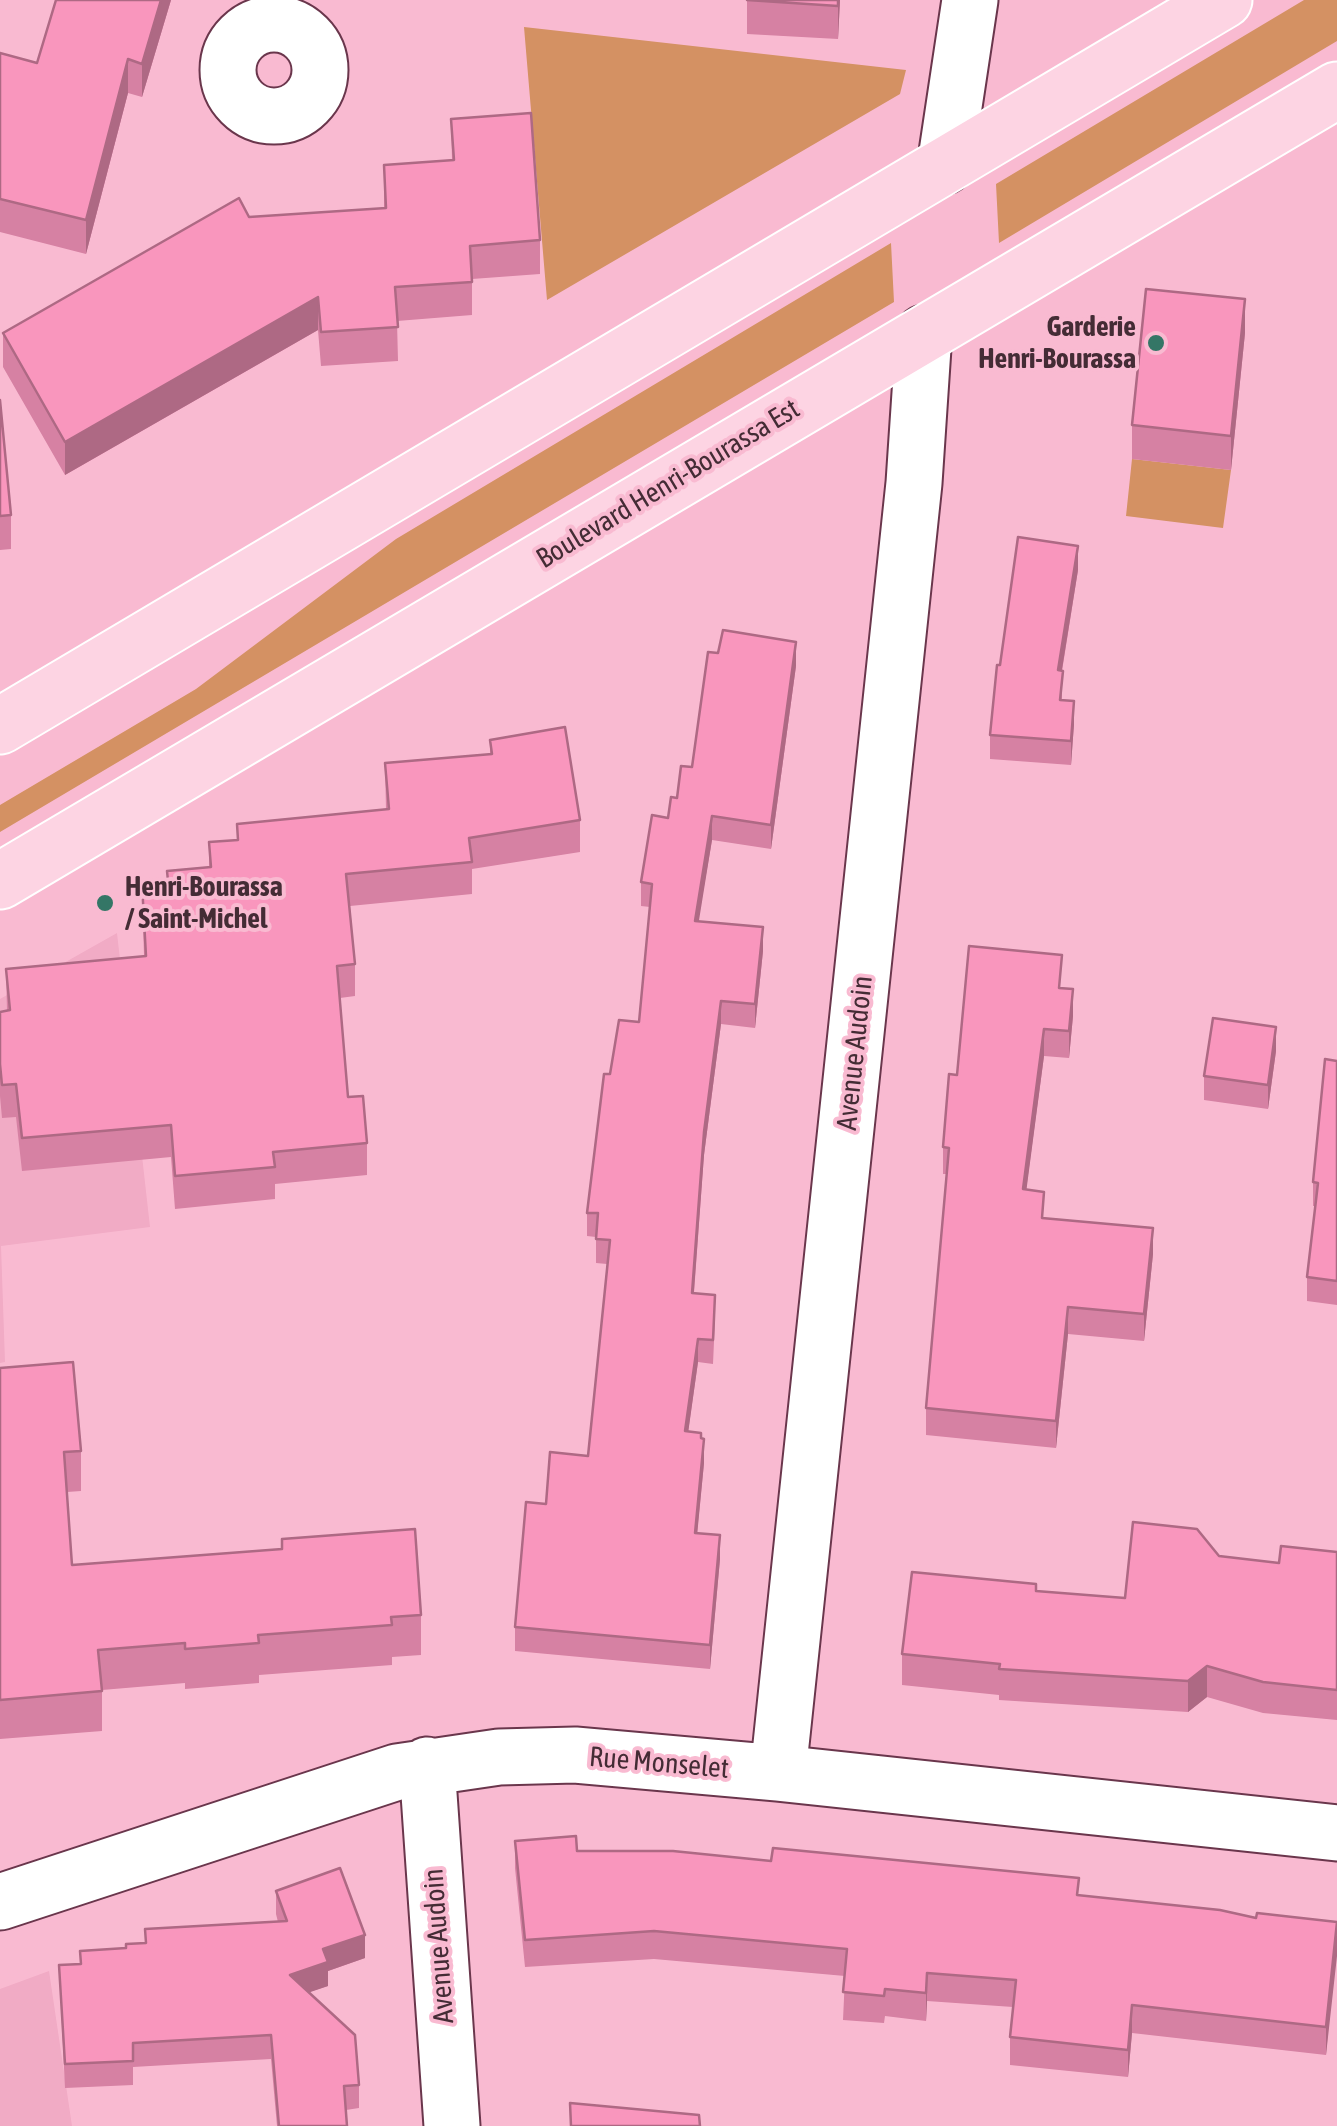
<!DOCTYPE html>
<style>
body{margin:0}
canvas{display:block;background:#f9bad1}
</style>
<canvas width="1337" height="2126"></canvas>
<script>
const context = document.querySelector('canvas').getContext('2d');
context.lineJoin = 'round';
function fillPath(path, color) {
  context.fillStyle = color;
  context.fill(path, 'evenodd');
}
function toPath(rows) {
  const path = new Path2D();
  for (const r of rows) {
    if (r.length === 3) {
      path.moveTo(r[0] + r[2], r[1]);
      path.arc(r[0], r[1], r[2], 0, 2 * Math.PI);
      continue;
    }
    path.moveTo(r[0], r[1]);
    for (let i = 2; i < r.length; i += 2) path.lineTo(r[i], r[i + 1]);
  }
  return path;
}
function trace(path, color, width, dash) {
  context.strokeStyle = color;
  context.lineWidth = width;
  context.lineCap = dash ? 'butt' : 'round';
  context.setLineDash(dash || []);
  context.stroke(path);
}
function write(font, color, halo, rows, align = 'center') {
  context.font = font + ' "Asap Condensed",sans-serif';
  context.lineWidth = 8;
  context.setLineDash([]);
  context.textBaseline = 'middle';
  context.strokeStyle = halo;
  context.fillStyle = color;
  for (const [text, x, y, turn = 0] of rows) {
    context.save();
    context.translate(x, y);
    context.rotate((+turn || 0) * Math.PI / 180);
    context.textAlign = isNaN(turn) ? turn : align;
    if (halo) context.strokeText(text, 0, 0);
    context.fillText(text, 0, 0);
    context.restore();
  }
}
const built = toPath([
 [117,933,150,1227,1,1246,5,1362,0,1363,0,999],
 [49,1971,72,2126,0,2126,0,1989]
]);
const green = toPath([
 [1304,0,1337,0,1337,41,999,243,996,184],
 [524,27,906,70,900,94,547,300],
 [891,243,894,302,0,832,0,805,196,689,396,539],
 [1132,459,1231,470,1223,528,1126,516]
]);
const minor = toPath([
 [274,70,46],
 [945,166,970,0],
 [427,1765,452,2126],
 [778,1773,914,483,924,333],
 [0,1902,397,1772,499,1757,575,1755,778,1773,1337,1833]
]);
const major = toPath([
 [0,726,1224,0],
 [0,881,1337,90]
]);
const wall = toPath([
 [171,0,142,97,128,93,86,254,0,232,0,53,37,63],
 [747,0,840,0,838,39,747,34],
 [451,119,540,240,540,274,472,279,472,315,397,321,398,361,321,366,318,330,65,475,3,367,3,333,249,217,384,208,384,165,452,160],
 [1245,333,1231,470,1132,459,1132,425],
 [0,400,11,515,11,549,0,550],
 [1078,570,1062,671,1062,700,1074,724,1071,765,990,759,990,735,1000,665],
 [796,666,771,849,712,840,698,921,763,951,755,1028,721,1024,704,1155,694,1293,715,1319,713,1364,698,1362,688,1432,701,1439,704,1463,697,1533,720,1559,710,1669,515,1651,515,1627,546,1504,588,1456,607,1264,596,1263,596,1237,587,1236,587,1213,610,1074,639,1022,650,907,641,906,641,882,677,798,692,767],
 [490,740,580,820,580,852,472,869,472,894,350,906,355,964,355,996,340,998,348,1097,367,1143,367,1175,275,1184,275,1199,175,1209,171,1157,22,1171,16,1117,2,1118,0,1096,0,1012,7,1011,6,969,144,956,142,884,167,882,167,871,209,867,209,842,237,840,386,810,385,763,490,754],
 [1061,988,1073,1016,1069,1058,1044,1056,1026,1190,1044,1218,1153,1254,1144,1341,1068,1334,1056,1448,926,1435,926,1408,947,1174,943,1174,943,1147,957,1075],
 [1276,1051,1268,1109,1204,1100,1204,1076],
 [1337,1061,1337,1305,1307,1301,1307,1277,1316,1206,1313,1206,1313,1182],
 [0,1368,81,1451,81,1491,67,1492,72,1565,421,1615,421,1655,392,1657,392,1665,259,1675,259,1683,185,1689,185,1683,102,1690,102,1731,0,1739],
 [1337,1552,1337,1720,1263,1713,1207,1697,1188,1712,999,1700,999,1695,902,1685,902,1654,1036,1591,1125,1598,1219,1556,1279,1563],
 [515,1841,577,1851,1079,1895,1256,1918,1337,1922,1326,2055,1132,2033,1128,2077,1010,2065,1010,2037,1013,2007,927,2001,926,2021,885,2016,884,2023,843,2020,845,1976,654,1959,525,1967,515,1868],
 [276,1891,365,1958,328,1971,328,1986,309,1992,359,2085,359,2108,346,2110,347,2126,277,2126,271,2059,133,2067,133,2085,65,2088,59,1965,81,1964,126,1948,145,1943,145,1929,278,1922,276,1914]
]);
const shadedWall = toPath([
 [161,0,171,0,142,97,142,64],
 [838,0,840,0,838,39],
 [128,59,128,93,86,254,86,220],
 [318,297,318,330,65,475,65,442],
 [1245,299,1245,333,1231,470,1231,436],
 [1078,546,1078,570,1058,694,1058,670],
 [796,642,796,666,771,849,771,825],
 [1074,701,1074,724,1071,765,1071,741],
 [712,816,712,840,695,945,695,921],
 [763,927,763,951,755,1028,755,1004],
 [1073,989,1073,1016,1069,1058,1069,1031],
 [721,1001,721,1024,704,1155,692,1317,692,1293,704,1132],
 [1276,1027,1276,1051,1268,1109,1268,1085],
 [1044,1029,1044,1056,1023,1216,1023,1189],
 [1153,1228,1153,1254,1144,1341,1144,1314],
 [1068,1307,1068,1334,1056,1448,1056,1421],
 [698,1339,698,1362,685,1455,685,1431],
 [704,1439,704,1463,695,1557,695,1533],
 [720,1535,720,1559,710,1669,710,1645],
 [1207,1666,1207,1697,1188,1712,1188,1681],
 [1337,1928,1337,1956,1326,2055,1326,2027],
 [365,1935,365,1958,328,1971,328,1986,290,1999,290,1975,323,1949],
 [927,1973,927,2001,926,2021,926,1993],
 [1132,2005,1132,2033,1128,2077,1128,2050]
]);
const building = toPath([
 [56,0,161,0,142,64,128,59,86,220,0,199,0,53,37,63,56,0],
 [747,0,838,0,838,6,747,0],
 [531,113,540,240,470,246,472,282,395,287,398,327,321,332,318,297,65,442,3,333,239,198,249,217,386,208,384,165,454,160,451,119,531,113],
 [1146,289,1245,299,1231,436,1132,425,1146,289],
 [0,400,11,515,0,516,0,400],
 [1018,537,1078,546,1058,670,1063,671,1060,700,1074,701,1071,741,990,735,997,665,1000,665,1018,537],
 [723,630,796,642,771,825,712,816,695,921,763,927,755,1004,721,1001,704,1132,692,1293,715,1295,713,1340,698,1339,685,1431,701,1433,701,1438,704,1439,695,1533,720,1535,710,1645,515,1627,526,1502,546,1504,550,1452,588,1456,610,1240,596,1239,598,1213,587,1213,604,1074,610,1074,619,1020,639,1022,652,884,641,882,652,815,668,818,671,797,677,798,681,766,692,767,708,652,718,653,723,630],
 [565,727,580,820,469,838,472,862,346,874,355,964,337,966,348,1097,363,1096,367,1143,273,1152,275,1167,175,1176,171,1125,22,1138,16,1084,2,1085,0,1064,0,1012,10,1010,6,969,146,956,142,884,168,881,167,871,211,867,209,842,238,840,237,824,389,809,385,763,492,754,490,740,565,727],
 [969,946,1062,955,1059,988,1073,989,1069,1031,1044,1029,1023,1189,1044,1192,1042,1218,1153,1228,1144,1314,1068,1307,1056,1421,926,1408,949,1148,943,1147,949,1074,957,1075,969,946],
 [1213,1018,1276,1027,1268,1085,1204,1076,1213,1018],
 [1325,1059,1337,1061,1337,1281,1307,1277,1318,1183,1313,1182,1325,1059],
 [73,1362,81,1451,64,1452,72,1565,282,1549,282,1539,415,1529,421,1615,391,1617,392,1625,258,1635,259,1643,185,1649,185,1643,98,1650,102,1691,0,1700,0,1368,73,1362],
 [1133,1522,1197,1529,1219,1556,1279,1563,1281,1546,1337,1552,1337,1690,1263,1682,1207,1666,1188,1681,999,1669,1000,1664,902,1654,912,1572,1036,1584,1036,1591,1125,1598,1133,1522],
 [576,1836,577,1851,673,1851,771,1861,773,1848,1079,1878,1077,1895,1220,1910,1256,1918,1257,1913,1337,1922,1326,2027,1132,2005,1128,2050,1010,2037,1016,1980,927,1973,926,1993,885,1989,884,1996,843,1992,847,1949,654,1931,525,1940,515,1841,576,1836],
 [340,1868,365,1935,323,1949,328,1962,290,1975,355,2035,359,2085,344,2086,347,2126,279,2126,271,2035,133,2043,133,2061,65,2064,59,1965,81,1964,80,1951,126,1948,126,1944,146,1943,145,1929,287,1921,276,1891,340,1868],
 [570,2103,699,2115,700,2126,571,2126,570,2103]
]);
const markers = [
 [1156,343,10,"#347666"],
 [105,903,10,"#347666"]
];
const poiNames = [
 ["Garderie",1136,327],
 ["Henri-Bourassa",1136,359],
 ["Henri-Bourassa",125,887,"left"],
 ["/ Saint-Michel",125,919,"left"]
];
const streetNames = [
 ["Boulevard Henri-Bourassa Est",668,484,-31],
 ["Avenue Audoin",855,1053,-84],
 ["Rue Monselet",659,1763,5],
 ["Avenue Audoin",439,1946,-94]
];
fillPath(built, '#f1abc5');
fillPath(green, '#d49163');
trace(minor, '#6a364c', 59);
trace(major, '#fff', 59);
trace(minor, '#fff', 55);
trace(major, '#fdd4e3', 55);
fillPath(wall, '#d681a3');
fillPath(shadedWall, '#ae6984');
fillPath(building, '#f996bd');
trace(building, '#ae6984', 2.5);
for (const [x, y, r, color] of markers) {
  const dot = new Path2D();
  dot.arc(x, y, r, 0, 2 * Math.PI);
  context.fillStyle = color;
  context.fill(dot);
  trace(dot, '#f9bad1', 4);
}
write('bold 28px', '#442c35', '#f9bad1', poiNames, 'right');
write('28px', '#442c35', '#f9bad1', streetNames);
</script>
